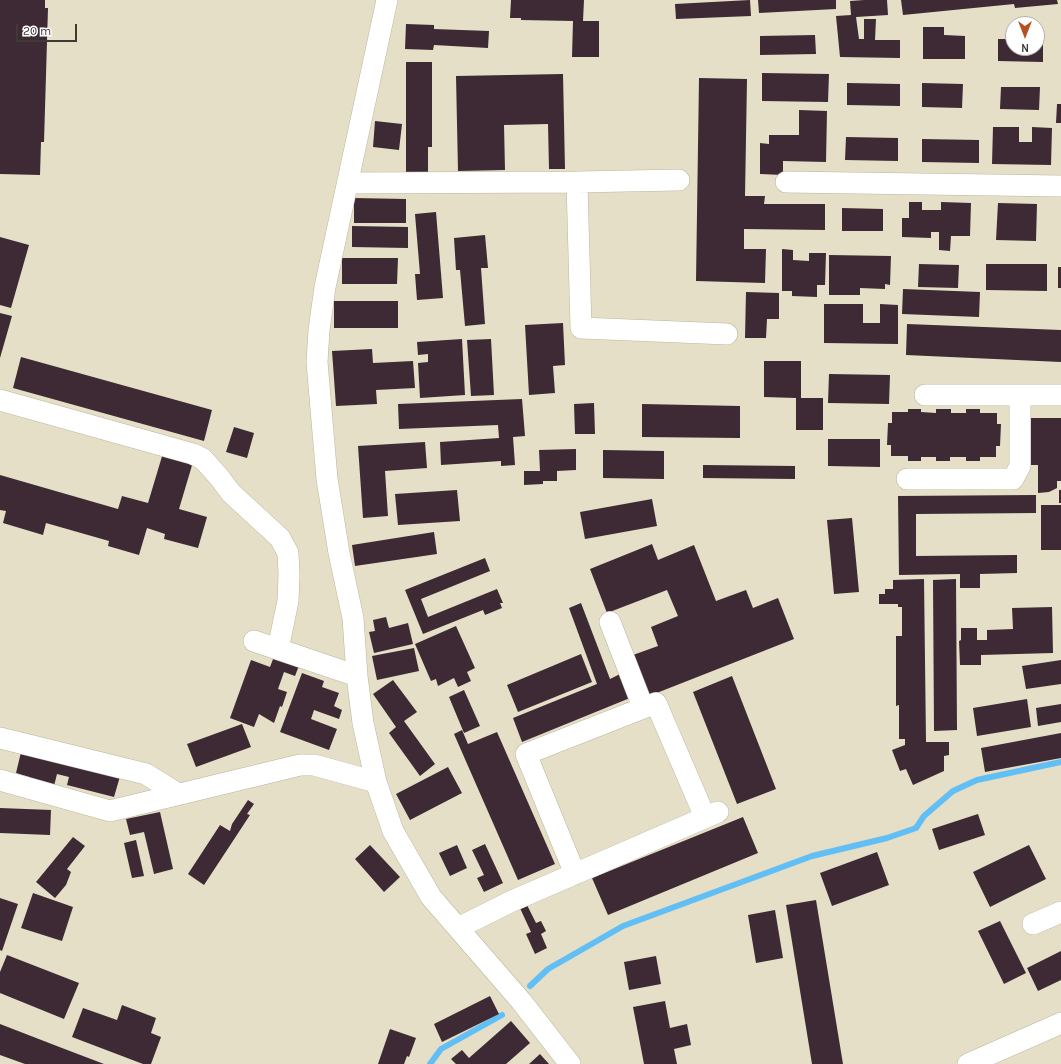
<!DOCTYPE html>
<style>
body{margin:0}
#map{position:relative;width:1061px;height:1064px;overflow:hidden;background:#e4dfc6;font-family:Karla,sans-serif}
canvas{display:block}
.north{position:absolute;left:1005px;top:16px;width:40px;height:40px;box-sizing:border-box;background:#fff;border:1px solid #b2b1ad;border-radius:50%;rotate:180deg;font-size:11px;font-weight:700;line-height:16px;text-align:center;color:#3e3c32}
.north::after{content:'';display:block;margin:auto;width:14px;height:18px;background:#b55022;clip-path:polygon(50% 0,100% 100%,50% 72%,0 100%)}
.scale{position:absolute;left:16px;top:24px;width:61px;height:18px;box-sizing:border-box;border:2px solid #3e3c32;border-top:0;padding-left:5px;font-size:12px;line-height:14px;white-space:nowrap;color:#3e3c32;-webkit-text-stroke:3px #fff;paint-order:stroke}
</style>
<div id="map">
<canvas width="1061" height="1064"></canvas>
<div class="north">N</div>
<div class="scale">20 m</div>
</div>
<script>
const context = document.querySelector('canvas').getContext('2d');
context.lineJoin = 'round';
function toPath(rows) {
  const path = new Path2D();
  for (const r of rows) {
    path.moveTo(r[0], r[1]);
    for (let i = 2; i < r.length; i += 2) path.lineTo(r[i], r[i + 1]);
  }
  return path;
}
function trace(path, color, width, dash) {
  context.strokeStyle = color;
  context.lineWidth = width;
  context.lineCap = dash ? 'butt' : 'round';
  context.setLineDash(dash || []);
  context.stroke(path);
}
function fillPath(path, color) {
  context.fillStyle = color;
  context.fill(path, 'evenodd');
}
const stream = toPath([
 [530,986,548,969,623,926,812,856,887,838,916,828,924,816,953,791,977,780,1061,762],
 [430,1064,441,1049,502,1015]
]);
const building = toPath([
 [0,0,45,0,45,8,48,8,44,142,41,142,40,175,0,174],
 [511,0,584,0,583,21,599,21,599,57,572,57,573,21,521,20,521,18,510,18],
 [750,0,751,16,676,19,675,4],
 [758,0,836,0,836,9,759,13],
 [864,0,887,0,888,15,856,17,859,39,864,39,864,19,876,19,875,40,900,40,900,58,840,57,836,16,851,15,850,1],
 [901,0,1057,0,1058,4,1015,8,1014,4,903,15],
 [406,24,434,25,434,29,489,31,488,48,434,45,433,50,405,49],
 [923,27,944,27,944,35,965,36,965,59,923,59],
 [815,35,816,54,760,55,760,36],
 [998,39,1013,39,1013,48,1037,48,1037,39,1043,39,1043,62,998,61],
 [406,62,432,62,432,147,428,147,428,179,406,179],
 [762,73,829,74,828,102,762,101],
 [563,74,565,169,549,169,548,124,504,125,505,170,458,171,456,76],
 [699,78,747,79,745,196,765,196,764,204,825,204,825,230,744,229,744,249,766,249,765,283,696,281],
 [847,83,900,84,900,106,847,105],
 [922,83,963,84,962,108,922,107],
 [1001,87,1040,87,1039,110,1000,109],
 [1057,104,1061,104,1061,123,1056,123],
 [799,110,827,111,826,162,783,161,783,175,760,174,760,143,769,144,769,135,799,135],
 [375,121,402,124,399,150,373,147],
 [993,127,1019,127,1019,142,1032,142,1032,127,1052,128,1051,165,992,164],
 [846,137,898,138,898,161,845,160],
 [922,139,979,140,979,163,922,162],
 [354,198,406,199,406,223,354,223],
 [909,202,922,202,922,210,941,210,941,202,971,203,970,236,951,236,950,251,939,250,939,232,931,232,931,238,902,237,902,218,909,218],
 [998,203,1037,204,1036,241,996,240],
 [842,208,883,209,883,231,842,231],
 [436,212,443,298,417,300,415,274,420,274,415,214],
 [352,226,408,227,408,248,352,247],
 [485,235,488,268,481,268,485,324,465,326,460,270,456,270,454,238],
 [0,237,29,245,11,308,0,305],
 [782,249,793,250,793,260,809,261,809,253,826,253,825,285,817,285,817,297,792,296,792,291,782,291],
 [829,255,891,256,890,285,885,284,885,289,860,288,860,295,829,295],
 [342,258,398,258,397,284,342,284],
 [919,264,959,265,958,288,918,287],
 [986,264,1047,264,1047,291,986,290],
 [1058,267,1061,267,1061,288,1058,288],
 [903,289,980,292,979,317,902,314],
 [746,292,779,293,779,319,767,319,766,338,745,338],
 [334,301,398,301,398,328,334,328],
 [824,304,863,304,863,323,880,323,880,304,898,305,898,344,824,343],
 [0,313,12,316,0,358],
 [563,323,565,365,553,366,555,393,529,395,525,325],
 [907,324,1061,330,1061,362,906,355],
 [462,339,465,395,420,398,418,363,428,362,428,354,418,355,417,342],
 [491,339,494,395,471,396,467,340],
 [372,349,373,363,413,361,415,388,376,390,377,404,336,406,332,351],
 [21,357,212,410,204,441,13,388],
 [764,361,801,361,801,398,823,398,823,430,796,430,796,398,764,397],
 [829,374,890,375,889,404,828,403],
 [522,399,525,436,513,437,515,465,501,466,501,461,441,465,440,442,499,438,498,425,399,429,398,404],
 [594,403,595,434,575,434,574,404],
 [642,404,740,406,740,438,642,437],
 [908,409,921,409,921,412,936,413,936,409,951,409,951,413,966,413,966,409,980,409,980,413,997,413,997,424,1001,424,1000,446,996,446,996,457,980,457,980,461,966,461,966,457,950,457,950,461,936,461,936,457,921,457,921,461,908,461,908,456,891,456,891,445,887,445,888,423,892,423,892,412,908,412],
 [1028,418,1061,418,1061,481,1057,481,1057,488,1049,492,1038,493,1038,465,1028,465],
 [234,427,254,433,247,458,226,452],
 [828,439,880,439,880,467,828,466],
 [425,442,427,468,385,471,388,516,363,518,358,446],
 [576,449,576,470,557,471,557,481,543,481,543,484,524,485,524,471,540,471,539,450],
 [603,450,664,451,664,479,603,478],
 [163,453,193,462,179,509,207,517,198,548,164,539,165,534,147,528,139,555,108,546,109,541,46,523,43,535,3,523,6,511,0,510,0,475,118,509,122,496,148,503],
 [703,465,795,466,795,479,703,478],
 [457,490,460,521,398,525,395,494],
 [1059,490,1061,490,1061,503,1059,503],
 [1036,495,1036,513,916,514,916,556,1017,555,1017,573,980,574,980,588,960,588,960,574,899,575,898,496],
 [652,499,657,526,585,539,580,512],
 [1041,505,1061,505,1061,550,1041,550],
 [852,518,859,592,834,594,827,520],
 [434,532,437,554,355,566,352,545],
 [652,544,658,560,694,545,716,601,746,590,753,608,778,598,794,639,649,696,633,655,658,646,651,627,678,616,667,590,607,613,590,569],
 [485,558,490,571,421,599,428,617,497,589,503,603,500,603,502,608,485,615,483,610,423,634,405,590],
 [924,579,926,742,949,742,949,755,944,756,944,771,913,785,906,769,900,771,892,750,905,745,905,739,899,739,899,705,896,706,896,636,902,636,902,607,898,607,898,604,879,604,879,594,885,594,885,589,893,589,893,580],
 [956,579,957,730,934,731,933,580],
 [581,603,610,679,620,674,630,698,522,742,513,718,597,684,569,608],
 [1052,607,1053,653,981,655,981,665,960,665,959,641,961,640,961,628,977,628,977,640,987,640,987,630,1013,629,1012,608],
 [386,617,389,628,408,623,413,644,374,653,369,632,375,631,373,620],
 [456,626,475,668,467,672,471,681,458,687,454,678,438,686,436,679,431,681,415,644],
 [414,648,419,671,377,680,372,656],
 [275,654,300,663,295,676,284,672,278,689,287,692,282,707,280,706,274,723,259,714,254,727,230,718,251,660,270,667],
 [581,654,592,682,518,712,507,685],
 [1061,660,1061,684,1026,689,1022,666],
 [302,673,324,681,322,687,339,693,334,706,342,710,339,719,314,710,311,719,337,729,329,750,280,732],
 [732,676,776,789,737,804,693,692],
 [393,680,417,712,404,721,435,764,420,776,389,733,396,727,373,694],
 [464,690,480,726,464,733,449,697],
 [1027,699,1031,727,977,736,973,708],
 [1061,704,1061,722,1038,726,1036,708],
 [242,724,251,747,196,767,187,744],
 [462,730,468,744,497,732,555,864,518,880,454,734],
 [1061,733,1061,758,985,772,981,748],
 [22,748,121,773,114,797,67,785,69,777,57,774,54,786,29,780,29,777,16,773],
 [448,767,462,793,410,820,396,794],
 [248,800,254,804,247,814,250,815,204,885,188,874,220,825,230,831,232,824],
 [0,808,51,810,50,835,0,833],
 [160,812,173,869,154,874,144,832,130,835,126,819],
 [978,814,985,835,939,850,932,829],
 [743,817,758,853,608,915,592,878],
 [73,837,85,846,67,869,71,872,66,885,55,898,36,882],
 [136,840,144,876,132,878,124,843],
 [485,844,503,883,484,892,477,878,484,875,472,850],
 [370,845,400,877,384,892,355,859],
 [457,845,467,868,450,876,439,853],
 [1029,845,1046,879,990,907,973,872],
 [877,852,889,885,832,906,820,873],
 [33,893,73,907,62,941,21,928],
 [0,898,18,904,2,951,0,950],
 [816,900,843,1064,812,1064,786,905],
 [526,903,536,923,541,921,546,931,541,934,547,948,535,954,526,934,531,932,519,906],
 [775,910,783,958,756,963,748,915],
 [1000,921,1026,973,1004,984,978,931],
 [1061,951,1061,980,1038,991,1027,968],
 [7,955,79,983,64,1019,0,993,0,972],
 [656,956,661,984,629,990,624,962],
 [490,996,499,1014,442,1042,434,1024],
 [665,1001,670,1028,687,1024,691,1045,674,1049,677,1064,644,1064,633,1007],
 [122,1005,156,1018,151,1033,161,1037,151,1064,143,1064,72,1037,83,1008,117,1020],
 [511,1021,530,1043,506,1064,456,1064,451,1059,462,1050,469,1058],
 [0,1024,62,1048,104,1064,25,1064,0,1055],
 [390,1029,416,1038,409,1057,407,1056,404,1064,378,1064],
 [540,1054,549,1064,529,1064]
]);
const minor = toPath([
 [387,0,325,287,319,330,317,362,327,479,339,553,353,618,357,676,363,723,376,782,393,831,431,897,521,1001,570,1064],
 [577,182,679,180],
 [786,182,1061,186],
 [348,183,577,182,581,328,727,334],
 [925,395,1061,395],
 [0,400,193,454,203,459,219,477,231,493,280,538,288,553,289,574,288,601,278,649],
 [907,479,1013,479,1020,466,1020,396],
 [610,622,643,707],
 [254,641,357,676],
 [0,738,146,774,178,794],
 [0,780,110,811,300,765,314,765,376,782],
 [575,874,526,754,656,703,705,817],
 [1033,924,1061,912],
 [458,928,512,901,718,812],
 [968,1064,1061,1023]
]);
trace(stream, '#62bff5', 6);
fillPath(building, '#3d2a34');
trace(minor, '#bab59d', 22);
trace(minor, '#fff', 21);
</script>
